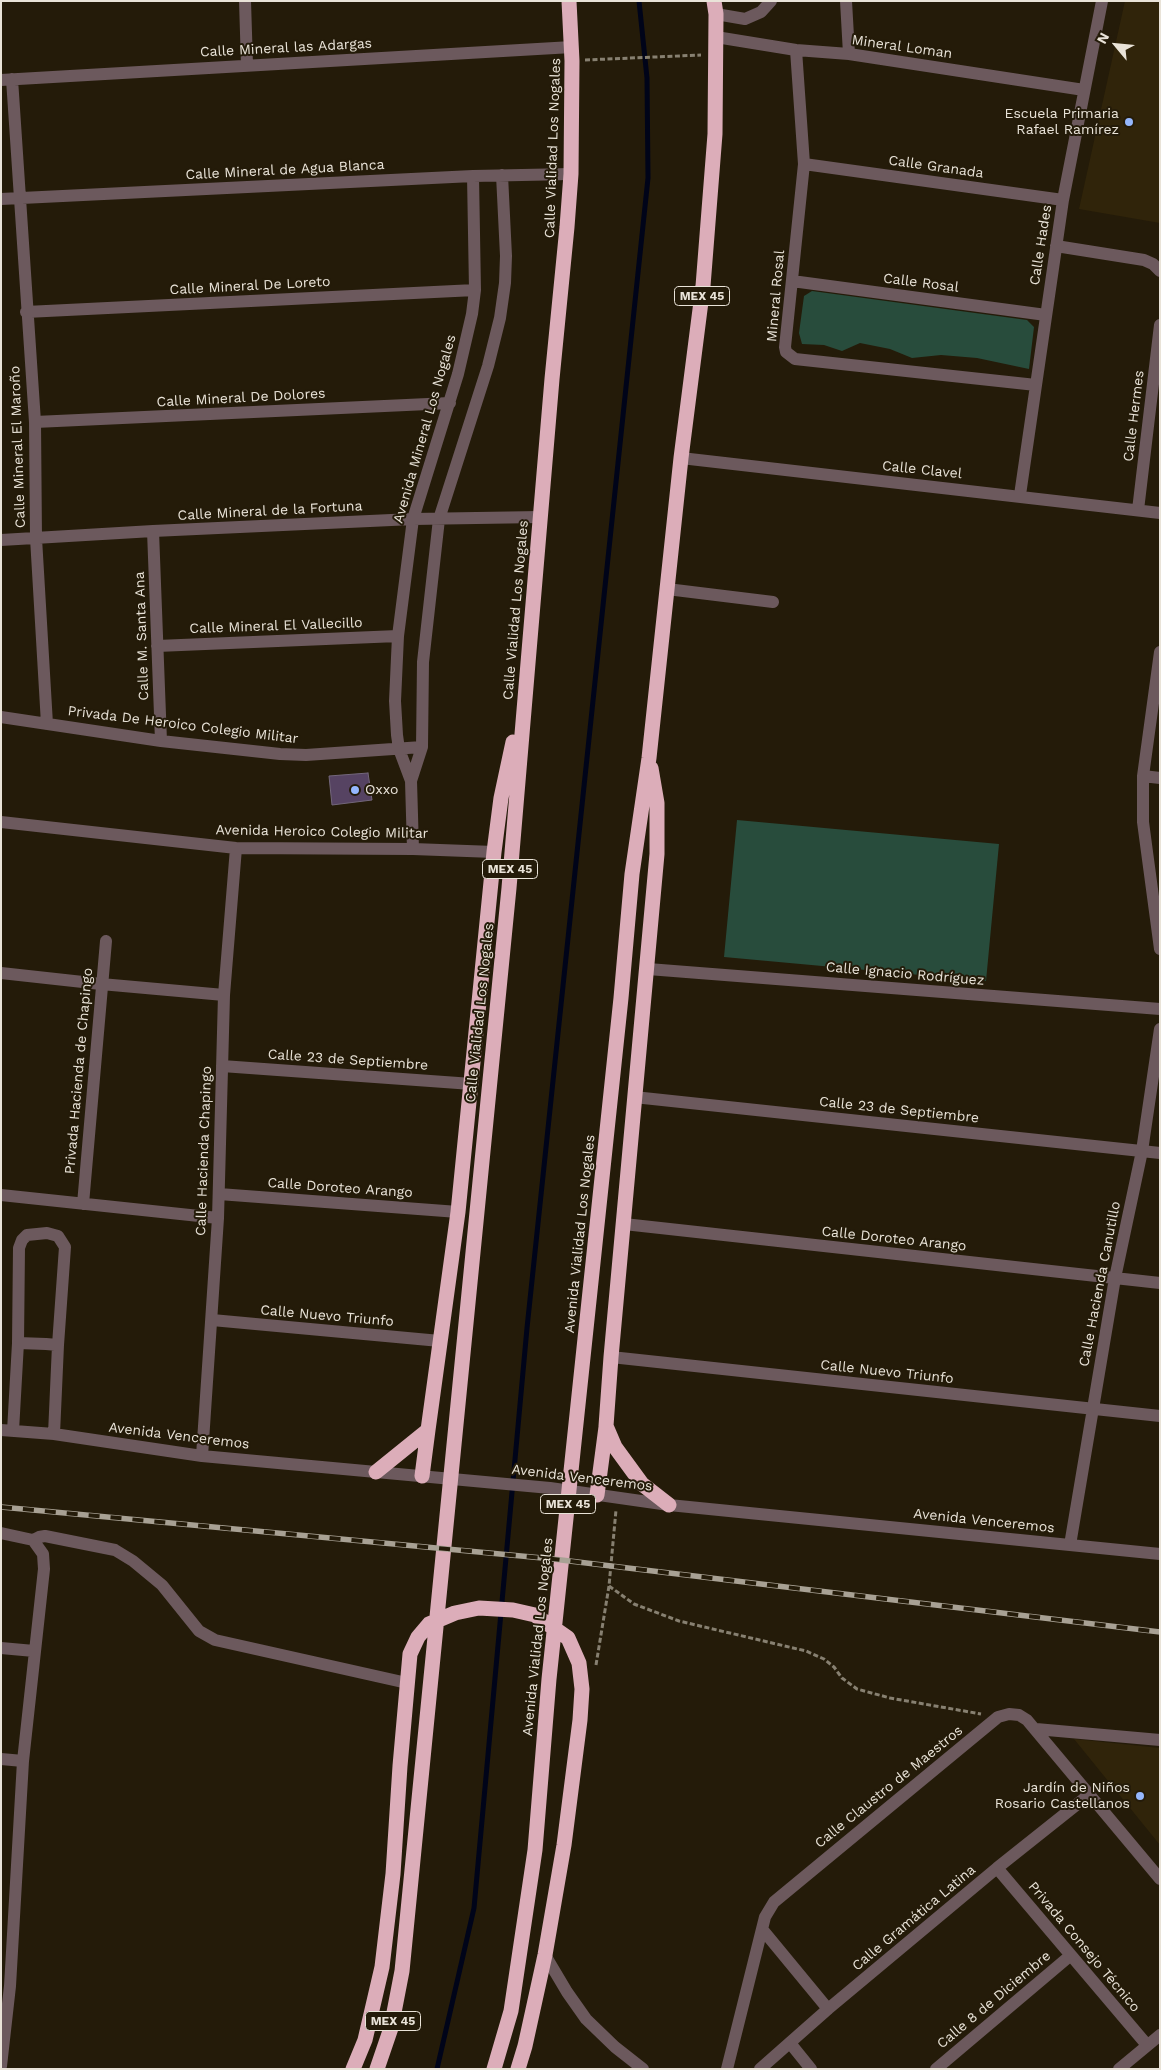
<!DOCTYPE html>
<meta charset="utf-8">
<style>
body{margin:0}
#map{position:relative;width:1161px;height:2070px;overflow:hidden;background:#241b09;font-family:"Work Sans",sans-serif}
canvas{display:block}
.frame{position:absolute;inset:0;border:2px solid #e9e3d8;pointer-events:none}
.north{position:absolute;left:1091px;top:20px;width:50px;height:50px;-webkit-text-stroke:4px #241b09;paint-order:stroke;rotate:298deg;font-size:14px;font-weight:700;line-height:20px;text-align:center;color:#e9e3d8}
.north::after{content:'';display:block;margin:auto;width:18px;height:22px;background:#e9e3d8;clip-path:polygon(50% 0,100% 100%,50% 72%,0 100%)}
</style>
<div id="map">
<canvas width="1161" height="2070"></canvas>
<div class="frame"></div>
<div class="north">N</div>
</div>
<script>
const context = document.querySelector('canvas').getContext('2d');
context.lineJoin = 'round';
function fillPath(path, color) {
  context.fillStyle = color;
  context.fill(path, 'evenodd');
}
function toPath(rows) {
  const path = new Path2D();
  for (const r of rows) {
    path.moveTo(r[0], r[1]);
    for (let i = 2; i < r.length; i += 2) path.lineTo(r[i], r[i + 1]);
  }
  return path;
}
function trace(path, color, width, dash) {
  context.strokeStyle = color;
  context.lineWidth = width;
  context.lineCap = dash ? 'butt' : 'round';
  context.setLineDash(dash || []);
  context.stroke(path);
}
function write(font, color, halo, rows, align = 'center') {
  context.font = font + ' "Work Sans",sans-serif';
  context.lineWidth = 4;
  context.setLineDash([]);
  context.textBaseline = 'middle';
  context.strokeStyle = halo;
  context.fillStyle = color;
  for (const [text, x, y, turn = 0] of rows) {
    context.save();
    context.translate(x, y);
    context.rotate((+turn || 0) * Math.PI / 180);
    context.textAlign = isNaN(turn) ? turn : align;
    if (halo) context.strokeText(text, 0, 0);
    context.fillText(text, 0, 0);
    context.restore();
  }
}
const built = toPath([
 [1125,1,1160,1,1160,223,1079,209],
 [1074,1739,1160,1748,1160,1845]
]);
const green = toPath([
 [812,291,1027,320,1034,327,1029,369,977,358,941,355,912,358,890,349,860,343,842,351,824,345,802,344,799,333,804,296],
 [737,820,999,844,986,981,724,957]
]);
const stream = toPath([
 [437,2069,474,1908,527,1328,648,178,647,78,639,1]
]);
const building = toPath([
 [368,773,372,800,332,805,329,776,368,773]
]);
const path = toPath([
 [585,60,701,55],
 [609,1586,634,1604,679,1621,806,1651,824,1659,834,1667,842,1678,857,1689,890,1698,981,1714],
 [596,1665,609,1586,616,1510]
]);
const minor = toPath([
 [245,1,247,65],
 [846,1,849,54],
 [716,14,745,19,761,12,771,1],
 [716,37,796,50,849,54,1084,90],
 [796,50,804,164,785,347,786,352,795,359,1036,385],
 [12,79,35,422,36,538,47,724],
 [1,80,572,47],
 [804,164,1063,200],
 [1,199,473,176,571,174],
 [1056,246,1144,260,1153,264,1160,271],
 [792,281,1046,315],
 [26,312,475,290],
 [35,422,450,403],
 [681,458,1160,513],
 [1020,495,1063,200,1102,1],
 [1138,510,1160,325],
 [153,531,161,741],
 [1,540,153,531,413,519,540,517],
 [667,589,773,602],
 [157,646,398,636],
 [1160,652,1143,776,1143,822,1160,949],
 [1,717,161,741,280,754,306,755,422,747],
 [1143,776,1160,778],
 [411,781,399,749,397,735,395,701,398,636,413,519,458,374,472,314,475,290,473,176],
 [1,822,236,848,413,849,494,852],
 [413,849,411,781,422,747,423,662,439,519,488,366,500,318,505,283,506,256,502,175],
 [648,969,1160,1009],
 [1,973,101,984,224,995],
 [222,1066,472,1084],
 [634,1097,1160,1153],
 [219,1194,458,1212],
 [1,1195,218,1218],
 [83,1204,106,941],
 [624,1224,1160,1283],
 [212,1320,440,1341],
 [18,1343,19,1248,22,1240,27,1235,47,1233,58,1236,65,1247,58,1345],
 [611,1357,1160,1416],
 [1,1430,54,1434,202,1456,550,1488,669,1505,1160,1554],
 [13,1431,18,1343,46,1344,58,1345,54,1434],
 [202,1456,218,1218,224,995,236,848],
 [1,1533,33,1540],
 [33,1540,39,1537,45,1536,115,1550,133,1561,162,1585,199,1631,215,1640,407,1683],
 [1070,1545,1115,1278,1142,1151,1160,1029],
 [1,1648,34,1651],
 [1036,1729,1160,1740],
 [1,1759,23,1761],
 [997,1868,1147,2045],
 [762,1929,828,2009],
 [545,1955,567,1992,586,2019,615,2047,643,2069],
 [790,2043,811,2069],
 [1,2066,10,1986,23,1761,44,1569,43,1554,33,1540],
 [727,2069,765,1917,774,1902,998,1717,1009,1714,1019,1715,1027,1720,1160,1879],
 [760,2069,828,2009,997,1868,1090,1794],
 [936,2069,1071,1955],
 [1119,2069,1160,2035]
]);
const highway = toPath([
 [651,768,657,803,657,854,611,1357,606,1426,615,1447,642,1484,669,1505],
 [376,1472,428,1430,458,1212,494,852,501,798,513,742],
 [422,1476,428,1430],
 [597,1495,606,1427],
 [353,2069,365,2040,382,1967,393,1874,400,1766,410,1654,418,1637,429,1624,455,1613,479,1608,513,1610,535,1615,568,1638,579,1663,582,1689,580,1720,564,1845,545,1955,525,2046,518,2069],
 [377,2069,391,2028,402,1971,509,888,552,379,567,227,571,174,572,61,569,1],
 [494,2069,511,2011,535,1850,549,1679,621,998,632,874,649,758,681,458,703,286,715,134,716,14,714,1]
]);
const rail = toPath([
 [1,1507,553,1559,1160,1632]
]);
const markers = [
 [1129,122,5,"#95b7fd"],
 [355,790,5,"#95b7fd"],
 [1140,1796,5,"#95b7fd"]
];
const shields = [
 [702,296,55],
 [510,869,55],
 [568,1504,55],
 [393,2021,55]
];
const shieldNames = [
 ["MEX 45",702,296],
 ["MEX 45",510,869],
 ["MEX 45",568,1504],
 ["MEX 45",393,2021]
];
const streetNames = [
 ["Mineral Loman",902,47,8],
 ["Calle Mineral las Adargas",286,48,-3],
 ["Calle Vialidad Los Nogales",553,148,-88],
 ["Calle Granada",936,167,8],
 ["Calle Mineral de Agua Blanca",285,170,-3],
 ["Calle Hades",1041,245,-81],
 ["Calle Rosal",921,283,7],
 ["Calle Mineral De Loreto",250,286,-3],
 ["Mineral Rosal",776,296,-85],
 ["Calle Mineral De Dolores",241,398,-3],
 ["Calle Hermes",1134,416,-83],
 ["Avenida Mineral Los Nogales",425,429,-74],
 ["Calle Mineral El Maroño",18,447,-92],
 ["Calle Clavel",922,470,6],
 ["Calle Mineral de la Fortuna",270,511,-3],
 ["Calle Vialidad Los Nogales",516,610,-85],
 ["Calle Mineral El Vallecillo",276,626,-2],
 ["Calle M. Santa Ana",142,636,-92],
 ["Privada De Heroico Colegio Militar",183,725,7],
 ["Avenida Heroico Colegio Militar",322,832,1],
 ["Calle Ignacio Rodríguez",905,974,5],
 ["Calle Vialidad Los Nogales",480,1013,-84],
 ["Calle 23 de Septiembre",348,1060,4],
 ["Privada Hacienda de Chapingo",79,1071,-85],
 ["Calle 23 de Septiembre",899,1110,6],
 ["Calle Hacienda Chapingo",204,1151,-88],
 ["Calle Doroteo Arango",340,1188,4],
 ["Avenida Vialidad Los Nogales",580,1234,-84],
 ["Calle Doroteo Arango",894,1239,6],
 ["Calle Hacienda Canutillo",1100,1284,-79],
 ["Calle Nuevo Triunfo",327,1316,5],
 ["Calle Nuevo Triunfo",887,1372,6],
 ["Avenida Venceremos",179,1436,7],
 ["Avenida Venceremos",582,1478,7],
 ["Avenida Venceremos",984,1521,6],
 ["Avenida Vialidad Los Nogales",538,1637,-84],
 ["Calle Claustro de Maestros",889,1787,-39],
 ["Calle Gramática Latina",914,1918,-40],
 ["Privada Consejo Técnico",1084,1947,50],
 ["Calle 8 de Diciembre",994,2000,-40]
];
const poiNames = [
 ["Escuela Primaria",1119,114],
 ["Rafael Ramírez",1119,130],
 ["Oxxo",365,790,"left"],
 ["Jardín de Niños",1130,1788],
 ["Rosario Castellanos",1130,1804]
];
fillPath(built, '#30240a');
fillPath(green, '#284c3c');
trace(stream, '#000419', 5);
fillPath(building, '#564362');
trace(building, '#73677b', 1);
trace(path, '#878071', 3, [5, 2.5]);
trace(minor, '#6c595d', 12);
trace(highway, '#dcadb9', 15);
trace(rail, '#a8a194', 5.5);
trace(rail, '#241b09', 4, [11]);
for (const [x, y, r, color] of markers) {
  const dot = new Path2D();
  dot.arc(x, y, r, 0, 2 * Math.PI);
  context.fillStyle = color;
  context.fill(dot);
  trace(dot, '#241b09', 2);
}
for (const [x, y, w] of shields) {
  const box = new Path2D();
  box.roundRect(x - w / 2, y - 9.5, w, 19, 4);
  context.fillStyle = '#241b09';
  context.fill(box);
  trace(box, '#e9e3d8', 1);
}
write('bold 12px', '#e9e3d8', null, shieldNames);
write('14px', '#e9e3d8', '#241b09', streetNames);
write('14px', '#e9e3d8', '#241b09', poiNames, 'right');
</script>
